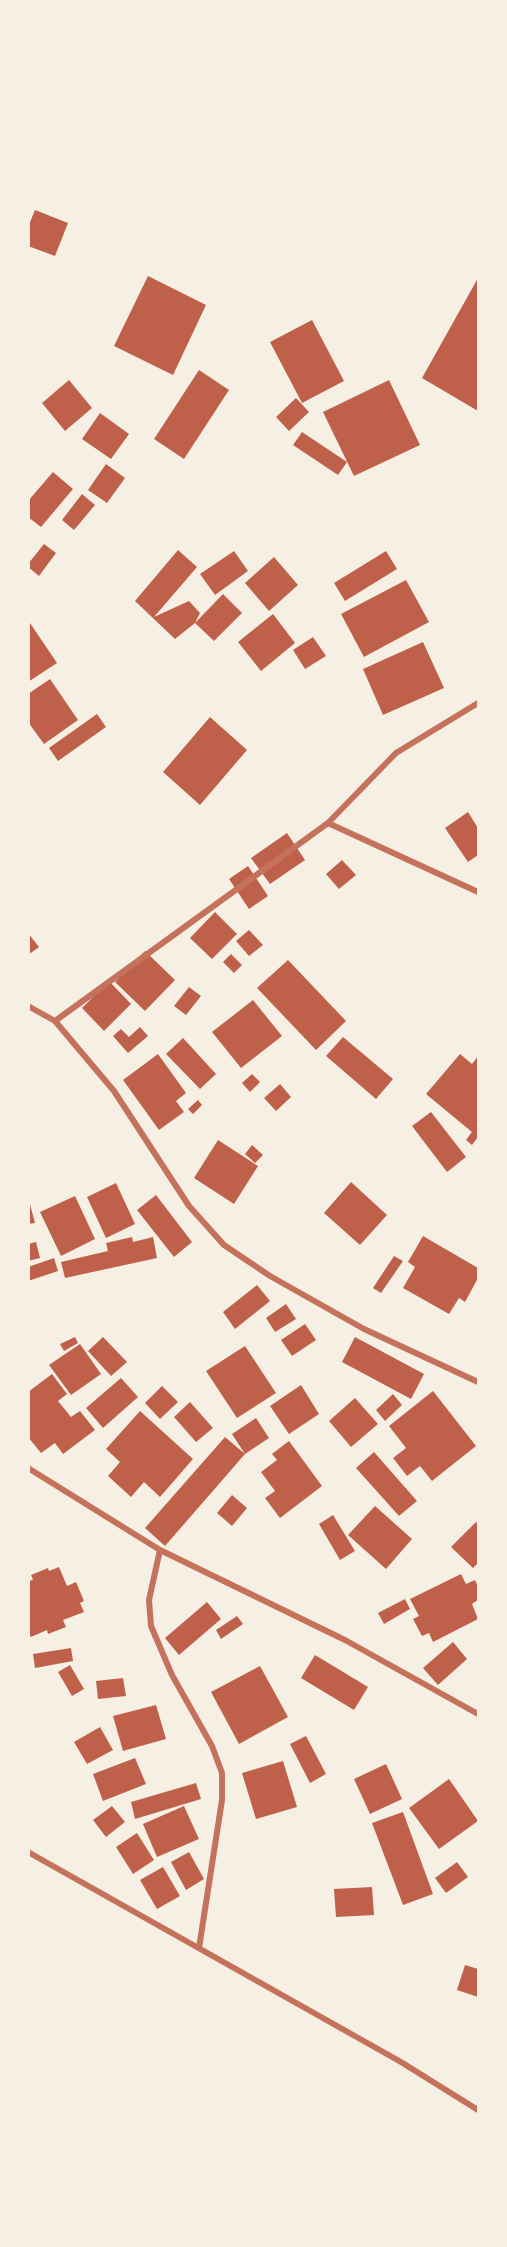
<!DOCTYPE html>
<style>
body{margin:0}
#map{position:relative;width:507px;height:2247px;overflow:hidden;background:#f6efe4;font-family:"Times New Roman",serif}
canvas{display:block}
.frame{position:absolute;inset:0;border:30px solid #f6efe4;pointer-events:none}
</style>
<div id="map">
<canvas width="507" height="2247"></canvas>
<div class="frame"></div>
</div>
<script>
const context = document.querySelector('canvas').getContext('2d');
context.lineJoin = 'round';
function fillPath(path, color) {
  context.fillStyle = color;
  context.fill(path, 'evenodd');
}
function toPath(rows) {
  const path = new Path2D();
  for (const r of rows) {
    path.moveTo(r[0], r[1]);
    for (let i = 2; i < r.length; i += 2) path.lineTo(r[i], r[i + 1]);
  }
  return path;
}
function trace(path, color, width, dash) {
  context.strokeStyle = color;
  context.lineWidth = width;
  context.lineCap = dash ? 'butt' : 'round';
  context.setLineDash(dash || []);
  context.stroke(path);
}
const building = toPath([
 [35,210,68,223,55,256,28,246,28,227],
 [148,276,206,305,173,375,114,346],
 [478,278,478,411,422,378],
 [312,320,344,381,302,403,270,342],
 [199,370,229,390,184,459,154,439],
 [69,380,92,408,65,431,42,403],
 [389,380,420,445,354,476,323,412],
 [296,398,309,412,289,431,276,417],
 [100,413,129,434,111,459,82,439],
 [302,432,347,462,338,475,293,445],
 [106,464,125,478,107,503,88,490],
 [53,472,73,489,41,527,28,517,28,501],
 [82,494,95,505,74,530,62,520],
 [44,544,56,553,39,576,28,567,28,564],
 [178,550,197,567,154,617,189,601,200,613,195,623,175,639,135,601],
 [234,551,248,571,215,595,200,574],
 [386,551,397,569,345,601,334,583],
 [274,557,298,585,269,611,245,583],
 [406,580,429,622,364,657,341,614],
 [223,594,242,613,214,641,195,623],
 [273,614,295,643,261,671,238,642],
 [28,620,57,663,28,682],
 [313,637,326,656,305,669,293,650],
 [423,642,444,688,383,715,363,669],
 [50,679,78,720,44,744,28,722,28,694],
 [97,714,106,727,58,761,49,748],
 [210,717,247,750,200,805,163,772],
 [468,812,478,828,478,855,468,862,445,828],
 [287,833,305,860,270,884,251,858],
 [342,860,356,875,339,889,326,874],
 [248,866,268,896,249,909,229,879],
 [215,912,237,934,212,959,190,938],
 [249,930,263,945,249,956,236,941],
 [28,933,39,947,28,955],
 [145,951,175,980,145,1011,115,982],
 [231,954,242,965,234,973,223,962],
 [288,960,346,1021,316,1050,257,988],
 [109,981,131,1004,104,1031,82,1008],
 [189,987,201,996,186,1015,174,1006],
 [253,1000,282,1036,241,1068,212,1032],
 [140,1027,148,1036,128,1053,113,1036,121,1029,129,1037],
 [343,1037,393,1079,376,1099,326,1056],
 [183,1038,216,1074,200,1089,166,1054],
 [158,1054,186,1093,176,1101,184,1112,159,1130,123,1080],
 [460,1054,472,1064,478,1056,478,1137,472,1145,466,1140,472,1132,426,1094],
 [252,1074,260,1082,250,1092,242,1083],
 [280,1084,291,1097,276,1111,264,1098],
 [198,1100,202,1105,193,1114,188,1109],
 [431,1112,466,1157,447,1172,412,1126],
 [218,1140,258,1166,234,1204,194,1178],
 [252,1145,263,1155,255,1163,245,1154],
 [351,1182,387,1215,360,1245,324,1213],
 [116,1183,135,1224,106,1238,87,1197],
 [156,1195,192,1242,174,1257,137,1210],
 [75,1196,95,1239,61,1256,40,1212],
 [28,1197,35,1223,28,1224],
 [423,1236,478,1268,478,1278,465,1302,459,1298,449,1314,403,1288,415,1267,408,1262],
 [132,1237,133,1242,153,1237,157,1258,65,1278,61,1262,108,1251,106,1243],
 [36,1242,40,1258,28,1261,28,1244],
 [394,1256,403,1261,381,1293,373,1288],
 [54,1258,58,1271,28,1281,28,1267],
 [257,1285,270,1301,235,1329,223,1312],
 [286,1304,296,1319,275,1332,266,1318],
 [305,1324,316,1340,292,1356,281,1340],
 [75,1337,78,1343,64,1351,60,1344],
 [103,1337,127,1362,111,1376,88,1351],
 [355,1337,424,1374,411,1399,342,1362],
 [80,1344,101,1374,71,1395,49,1365],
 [245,1346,276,1393,237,1418,206,1371],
 [52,1374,67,1394,58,1401,71,1417,80,1411,95,1430,63,1454,55,1443,41,1453,28,1437,28,1392],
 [121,1378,138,1397,103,1428,86,1408],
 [301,1385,319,1414,289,1434,270,1406],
 [162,1386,178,1402,160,1419,145,1403],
 [433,1391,476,1446,432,1481,420,1466,407,1476,393,1458,406,1448,389,1426],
 [393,1394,402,1405,385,1421,376,1410],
 [355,1398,378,1424,351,1447,329,1421],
 [190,1402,213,1428,196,1442,174,1417],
 [140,1411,193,1459,160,1497,144,1482,131,1497,108,1476,120,1462,106,1449],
 [256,1418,269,1438,245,1454,232,1434],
 [225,1437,245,1454,165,1546,145,1528],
 [289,1441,322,1486,280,1518,265,1498,275,1491,261,1472,277,1460,272,1454],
 [374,1452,417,1501,399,1516,356,1468],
 [232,1495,247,1508,232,1526,217,1513],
 [375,1506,412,1539,386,1569,348,1535],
 [333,1515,355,1551,340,1560,319,1524],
 [476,1522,478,1524,478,1563,473,1568,451,1547],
 [59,1567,67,1586,76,1582,84,1601,80,1603,84,1612,63,1620,66,1627,48,1634,47,1630,31,1637,28,1631,28,1581,33,1580,31,1575,48,1568,49,1571],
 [461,1574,466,1584,475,1580,478,1587,478,1600,472,1604,478,1619,433,1642,429,1633,422,1636,413,1619,419,1616,410,1599],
 [405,1599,410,1609,384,1624,378,1613],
 [207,1602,221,1619,179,1655,165,1638],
 [237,1616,243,1624,221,1639,216,1630],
 [453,1642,467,1659,438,1685,423,1668],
 [71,1648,73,1661,35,1668,33,1654],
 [315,1655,368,1687,354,1710,301,1678],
 [70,1665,84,1689,72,1696,58,1672],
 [260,1666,288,1717,239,1744,211,1692],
 [123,1678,126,1696,98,1699,96,1681],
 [156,1705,166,1739,123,1751,113,1716],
 [100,1727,113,1750,87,1764,74,1742],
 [306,1736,326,1774,310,1783,290,1744],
 [135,1758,146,1784,103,1801,93,1774],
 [283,1761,297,1807,256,1819,242,1773],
 [386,1764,402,1799,370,1814,354,1779],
 [449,1779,478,1821,439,1849,409,1808],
 [196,1783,201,1799,135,1819,131,1802],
 [112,1806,125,1822,106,1837,93,1820],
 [184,1806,199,1839,157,1857,143,1824],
 [403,1812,433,1894,403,1905,372,1823],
 [137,1833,154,1860,133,1874,116,1847],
 [189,1852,204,1879,186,1890,171,1862],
 [457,1862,468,1877,446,1893,435,1878],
 [163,1867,180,1896,157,1909,140,1880],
 [372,1887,374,1915,336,1917,334,1889],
 [465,1965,478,1969,478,1997,457,1990]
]);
const minor = toPath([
 [328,823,478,892],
 [28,1006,55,1021,328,823,396,753,478,703],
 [55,1021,114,1091,189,1206,224,1245,270,1276,364,1329,478,1382],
 [28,1468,160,1550,345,1640,478,1714],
 [160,1550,149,1600,151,1626,172,1675,212,1746,222,1773,222,1800,199,1948],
 [28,1852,401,2062,478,2110]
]);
fillPath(building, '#bf614a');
trace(minor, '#c5725c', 6);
</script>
